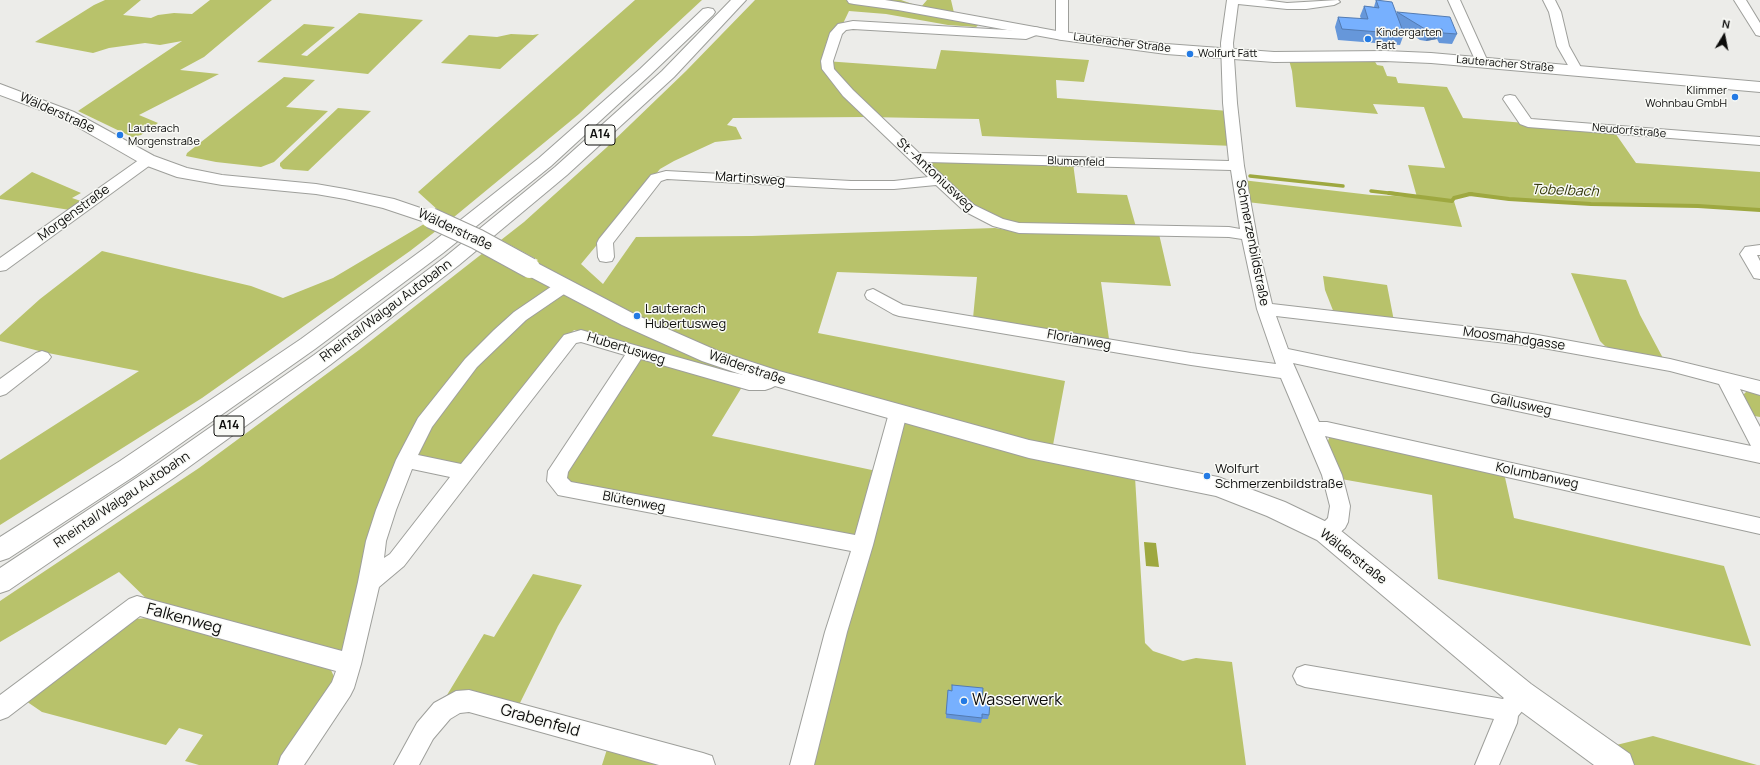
<!DOCTYPE html>
<meta charset="utf-8">
<style>
body{margin:0}
#map{position:relative;width:1760px;height:765px;overflow:hidden;background:#ecece9;font-family:Manrope,sans-serif}
canvas{display:block}
.north{position:absolute;left:1704px;top:16px;width:40px;height:40px;-webkit-text-stroke:3px #f9faf6;paint-order:stroke;rotate:10deg;font-size:11px;font-weight:700;line-height:16px;text-align:center;color:#0c0c0b}
.north::after{content:'';display:block;margin:auto;width:14px;height:18px;background:#0c0c0b;clip-path:polygon(50% 0,100% 100%,50% 72%,0 100%)}
</style>
<div id="map">
<canvas width="1760" height="765"></canvas>
<div class="north">N</div>
</div>
<script>
const context = document.querySelector('canvas').getContext('2d');
context.lineJoin = 'round';
function fillPath(path, color) {
  context.fillStyle = color;
  context.fill(path, 'evenodd');
}
function toPath(rows) {
  const path = new Path2D();
  for (const r of rows) {
    path.moveTo(r[0], r[1]);
    for (let i = 2; i < r.length; i += 2) path.lineTo(r[i], r[i + 1]);
  }
  return path;
}
function trace(path, color, width, dash) {
  context.strokeStyle = color;
  context.lineWidth = width;
  context.lineCap = dash ? 'butt' : 'round';
  context.setLineDash(dash || []);
  context.stroke(path);
}
function write(font, color, halo, rows, align = 'center') {
  context.font = font + ' Manrope,sans-serif';
  context.lineWidth = 3;
  context.setLineDash([]);
  context.textBaseline = 'middle';
  context.strokeStyle = halo;
  context.fillStyle = color;
  for (const [text, x, y, turn = 0] of rows) {
    context.save();
    context.translate(x, y);
    context.rotate((+turn || 0) * Math.PI / 180);
    context.textAlign = isNaN(turn) ? turn : align;
    if (halo) context.strokeText(text, 0, 0);
    context.fillText(text, 0, 0);
    context.restore();
  }
}
const green = toPath([
 [105,0,141,0,123,15,151,18,158,15,174,13,192,14,210,0,272,0,204,57,180,70,219,74,139,115,158,123,141,135,132,137,78,111,182,41,160,45,145,43,109,48,93,53,35,42,94,5],
 [635,0,702,0,579,114,454,217,410,251,202,398,0,525,0,460,139,371,43,352,0,341,0,335,40,299,102,251,251,286,283,298,333,278,424,224,439,211,418,192],
 [755,0,901,0,921,7,927,0,951,0,955,17,982,22,976,27,948,25,886,14,849,11,825,61,936,69,941,50,1089,60,1084,82,1056,80,1057,98,1229,111,1234,146,982,136,979,119,865,117,733,118,727,125,736,127,742,139,715,142,674,161,660,169,581,264,603,284,636,237,752,236,995,228,1019,232,1159,234,1171,286,1101,282,1109,339,1106,340,973,318,977,277,837,272,818,333,1065,381,1053,445,1135,477,1145,643,1153,651,1183,661,1196,658,1232,662,1246,765,805,765,866,545,568,487,564,471,641,350,574,330,464,468,404,459,344,653,153,605,119,572,0,642,0,601,199,468,359,350,483,253,523,274,538,260,501,240,524,222,606,148,686,71],
 [753,369,908,410,886,473,712,436],
 [359,13,423,20,368,74,257,62,304,24,335,27,301,55,307,56],
 [511,34,533,35,539,34,500,69,441,63,469,35,497,37],
 [1289,60,1374,60,1377,65,1383,66,1387,76,1396,77,1398,83,1447,87,1463,118,1613,130,1636,163,1760,172,1760,209,1698,205,1591,203,1509,199,1469,194,1453,198,1462,227,1247,202,1242,180,1371,195,1417,197,1408,165,1445,168,1424,107,1373,104,1378,114,1296,107,1292,71],
 [284,77,315,80,286,107,328,111,274,162,261,167,216,162,186,156,187,153],
 [338,108,371,111,308,171,283,169,280,166,280,163],
 [921,161,1073,163,1077,193,1127,195,1136,227,1021,226,986,216],
 [32,172,81,193,72,198,84,202,70,210,0,199,0,196],
 [1571,273,1626,280,1640,315,1664,360,1614,350,1605,346,1600,341],
 [1323,276,1387,285,1394,321,1334,313,1325,290],
 [1753,391,1760,392,1760,417,1749,415,1742,396,1746,392],
 [1336,436,1504,473,1514,518,1724,566,1751,646,1438,579,1432,495,1341,479,1327,444,1329,438],
 [533,574,582,585,558,626,517,709,447,695,484,634,494,637],
 [150,618,331,670,335,679,280,765,199,765,185,761,203,735,179,728,166,745,42,712,23,699,133,619],
 [1653,736,1757,765,1622,765,1600,749],
 [609,743,678,765,602,765]
]);
const water = toPath([
 [1144,542,1156,543,1159,567,1146,566]
]);
const streamFar1 = toPath([
 [1250,176,1343,186],
 [1371,191,1397,194],
 [1469,194,1472,194]
]);
const stream = toPath([
 [1389,193,1452,201,1454,198,1470,194,1509,199,1591,204,1698,206,1760,210]
]);
const street = toPath([
 [1056,0,1068,0,1068,36,1066,39,1062,40,1058,39,1056,36,1056,0],
 [1227,0,1264,0,1287,3,1338,0,1340,2,1334,5,1306,9,1287,9,1238,4,1233,43,1237,103,1244,166,1260,254,1272,304,1532,334,1670,359,1760,381,1760,395,1740,389,1760,427,1760,463,1293,363,1319,422,1327,422,1760,518,1760,534,1325,436,1342,475,1350,506,1348,522,1345,528,1333,539,1326,542,1319,539,1316,533,1319,527,1328,518,1330,506,1322,475,1281,378,1191,365,899,316,893,314,867,299,865,295,867,291,873,289,903,305,1191,353,1276,364,1257,309,1242,239,1229,237,1019,233,993,226,964,211,936,185,894,189,851,189,667,179,661,181,613,243,614,257,612,261,606,262,600,261,598,257,597,243,599,239,651,175,666,171,851,181,894,181,928,177,843,96,822,69,821,61,830,33,838,24,853,21,1024,31,1035,27,1039,28,1041,31,1039,34,1026,39,853,29,846,30,842,34,833,61,834,69,853,90,919,153,1229,161,1223,103,1221,43,1227,0],
 [928,162,1231,170,1240,229,1229,227,1019,223,1003,219,974,205,928,162],
 [1276,316,1532,346,1670,371,1719,384,1751,446,1288,349,1276,316],
 [1448,0,1460,0,1488,62,1486,65,1478,65,1476,62,1448,0],
 [1543,0,1555,0,1561,12,1569,46,1583,71,1581,74,1573,74,1557,46,1549,12,1543,0],
 [1734,0,1746,0,1760,23,1760,36,1756,35,1734,0],
 [1510,95,1515,96,1531,119,1760,137,1760,145,1528,127,1520,124,1503,99,1505,96,1510,95],
 [148,156,153,157,155,160,153,163,6,270,0,271,0,258,143,157,148,156],
 [1760,245,1760,255,1757,255,1760,261,1760,279,1754,278,1740,254,1745,247,1760,245],
 [564,281,570,282,572,286,570,290,526,320,477,367,432,427,418,455,461,464,564,335,581,330,730,372,749,376,763,376,775,371,781,373,784,378,781,383,771,388,765,390,749,390,641,359,568,472,567,478,571,482,855,535,889,413,891,408,898,406,905,408,907,413,873,545,847,632,814,765,790,765,825,632,851,551,558,495,547,481,548,471,625,355,581,342,576,343,517,419,404,566,379,587,361,664,354,688,350,696,304,765,278,765,281,756,332,682,336,671,140,616,8,717,0,720,0,695,129,599,137,596,342,651,358,582,366,541,376,510,396,460,418,418,465,359,494,330,514,312,558,282,564,281],
 [412,469,450,477,390,554,384,558,386,541,396,510,412,469],
 [42,351,48,353,51,357,48,361,6,394,0,396,0,379,36,353,42,351],
 [1305,665,1503,699,1507,694,1515,691,1523,694,1527,702,1523,710,1518,716,1517,723,1499,765,1475,765,1494,719,1305,687,1297,684,1293,676,1297,668,1305,665],
 [469,690,703,753,712,756,715,765,659,765,469,712,460,713,450,719,433,739,419,765,394,765,417,723,434,703,456,691,469,690]
]);
const secondary = toPath([
 [847,0,885,0,898,2,1062,32,1166,44,1274,52,1385,51,1431,53,1760,82,1760,92,1431,63,1385,61,1274,62,1166,54,1062,40,898,10,854,4,849,3,847,0],
 [0,84,74,112,154,156,187,168,222,175,316,184,345,189,394,199,438,214,440,218,438,222,431,224,383,208,345,199,316,194,222,185,177,177,142,164,62,118,0,95,0,84],
 [530,262,537,263,636,315,718,351,779,371,1029,440,1218,477,1285,502,1335,526,1531,684,1630,754,1634,765,1594,765,1511,704,1317,540,1267,516,1216,496,1029,458,775,386,702,361,622,325,523,273,520,268,523,263,530,262]
]);
const highway = toPath([
 [731,0,746,0,674,77,567,175,459,265,330,365,175,477,9,590,0,593,0,568,159,463,314,355,445,257,555,167,662,71,731,0],
 [708,8,713,9,715,12,713,15,650,75,551,166,443,253,315,349,136,475,9,558,0,561,0,537,120,461,301,339,429,245,539,158,640,69,703,9,708,8]
]);
const secondaryBridge = toPath([
 [431,218,477,239,530,268]
]);
const wall = toPath([
 [1376,0,1396,14,1397,12,1457,34,1452,44,1439,43,1437,39,1426,41,1420,40,1402,28,1404,34,1400,45,1338,40,1335,27,1338,17,1361,19,1360,16,1364,6,1374,7],
 [948,690,982,701,989,715,988,719,982,719,981,723,946,718]
]);
const shadedWall = toPath([
 [1442,29,1437,39,1426,41,1430,31]
]);
const building = toPath([
 [1376,0,1392,2,1404,34,1342,29,1338,17,1368,19,1364,6,1379,8,1376,0],
 [1397,12,1450,17,1457,34,1443,33,1442,29,1430,31,1425,29,1397,12],
 [952,685,983,688,982,701,990,702,989,715,982,714,982,718,946,714,948,690,952,691,952,685]
]);
const markers = [
 [1368,39,4,"#237ae4"],
 [1190,54,4,"#237ae4"],
 [1735,97,4,"#237ae4"],
 [120,135,4,"#237ae4"],
 [637,316,4,"#237ae4"],
 [1207,476,4,"#237ae4"],
 [964,701,4,"#237ae4"]
];
const farPoinames = [
 ["Kindergarten",1376,33],
 ["Fatt",1376,46],
 ["Wolfurt Fatt",1198,54],
 ["Klimmer",1727,91,"right"],
 ["Wohnbau GmbH",1727,104,"right"],
 ["Lauterach",128,129],
 ["Morgenstraße",128,142]
];
const farStreetnames = [
 ["Lauteracher Straße",1122,43,7],
 ["Lauteracher Straße",1505,64,5],
 ["Neudorfstraße",1629,131,5],
 ["Blumenfeld",1076,162,2]
];
const shields = [
 [600,135,30],
 [229,426,30]
];
const shieldNames = [
 ["A14",600,135],
 ["A14",229,426]
];
const streetNames = [
 ["Wälderstraße",57,113,24],
 ["St.-Antoniusweg",935,175,43],
 ["Martinsweg",750,179,4],
 ["Morgenstraße",74,213,-36],
 ["Wälderstraße",455,230,25],
 ["Schmerzenbildstraße",1252,243,79],
 ["Rheintal/Walgau Autobahn",386,311,-37],
 ["Moosmahdgasse",1514,339,8],
 ["Florianweg",1079,340,10],
 ["Hubertusweg",626,349,17],
 ["Wälderstraße",747,368,19],
 ["Gallusweg",1521,405,12],
 ["Kolumbanweg",1537,476,12],
 ["Rheintal/Walgau Autobahn",122,500,-34],
 ["Blütenweg",634,502,11],
 ["Wälderstraße",1353,557,38]
];
const poiNames = [
 ["Lauterach",645,309],
 ["Hubertusweg",645,324],
 ["Wolfurt",1215,469],
 ["Schmerzenbildstraße",1215,484]
];
const waterNames = [
 ["Tobelbach",1565,191,2]
];
const nearStreetnames = [
 ["Falkenweg",184,619,15],
 ["Grabenfeld",540,721,16]
];
const nearPoinames = [
 ["Wasserwerk",972,701]
];
fillPath(green, '#b8c26b');
fillPath(water, '#9ea840');
trace(streamFar1, '#9ea840', 3.5);
trace(stream, '#9ea840', 4);
trace(street, '#9e9f9b', 2);
trace(secondary, '#9e9f9b', 2);
trace(highway, '#9e9f9b', 2);
fillPath(street, '#fff');
fillPath(secondary, '#fff');
fillPath(highway, '#fff');
trace(secondaryBridge, '#9e9f9b', 22, []);
trace(secondaryBridge, '#fff', 20);
fillPath(wall, '#6697da');
fillPath(shadedWall, '#537bb2');
fillPath(building, '#77b0fe');
trace(building, '#537bb2', 1);
for (const [x, y, r, color] of markers) {
  const dot = new Path2D();
  dot.arc(x, y, r, 0, 2 * Math.PI);
  context.fillStyle = color;
  context.fill(dot);
  trace(dot, '#f9faf6', 1.5);
}
write('11px', '#0c0c0b', '#f9faf6', farPoinames, 'left');
write('11px', '#0c0c0b', '#f9faf6', farStreetnames);
for (const [x, y, w] of shields) {
  const box = new Path2D();
  box.roundRect(x - w / 2, y - 10, w, 20, 3);
  context.fillStyle = '#f9faf6';
  context.fill(box);
  trace(box, '#0c0c0b', 1);
}
write('bold 12px', '#0c0c0b', null, shieldNames);
write('13px', '#0c0c0b', '#f9faf6', streetNames);
write('13px', '#0c0c0b', '#f9faf6', poiNames, 'left');
write('italic 14px', '#33370a', '#f9faf6', waterNames);
write('16px', '#0c0c0b', '#f9faf6', nearStreetnames);
write('16px', '#0c0c0b', '#f9faf6', nearPoinames, 'left');
</script>
